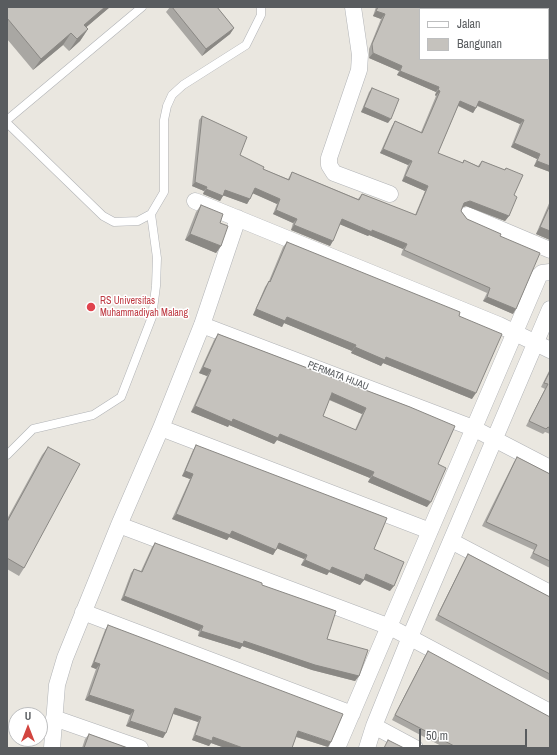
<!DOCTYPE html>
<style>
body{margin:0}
#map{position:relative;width:557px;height:755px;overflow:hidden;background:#eae7e0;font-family:"Archivo Narrow",sans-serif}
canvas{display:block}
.frame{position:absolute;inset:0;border:8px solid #595c5f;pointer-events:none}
.legend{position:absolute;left:419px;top:8px;width:130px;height:52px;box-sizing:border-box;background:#fff;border:1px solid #bdbebf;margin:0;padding:5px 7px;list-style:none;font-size:12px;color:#595c5f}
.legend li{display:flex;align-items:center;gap:8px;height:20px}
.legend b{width:20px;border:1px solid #bdbebf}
.north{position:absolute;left:8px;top:707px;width:40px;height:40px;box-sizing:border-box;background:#fff;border:1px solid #bdbebf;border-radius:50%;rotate:0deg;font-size:11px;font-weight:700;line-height:16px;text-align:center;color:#595c5f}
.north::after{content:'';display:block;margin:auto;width:14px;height:18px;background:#d2453f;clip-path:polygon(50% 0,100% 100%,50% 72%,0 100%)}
.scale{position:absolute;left:419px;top:729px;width:108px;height:18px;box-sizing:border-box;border:2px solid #595c5f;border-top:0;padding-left:5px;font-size:12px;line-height:14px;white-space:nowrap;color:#595c5f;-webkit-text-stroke:3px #fff;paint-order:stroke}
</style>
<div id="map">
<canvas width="557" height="755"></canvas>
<div class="frame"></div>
<ul class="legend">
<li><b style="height:5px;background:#fff"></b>Jalan</li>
<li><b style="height:11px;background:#c5c2bd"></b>Bangunan</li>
</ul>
<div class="north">U</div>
<div class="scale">50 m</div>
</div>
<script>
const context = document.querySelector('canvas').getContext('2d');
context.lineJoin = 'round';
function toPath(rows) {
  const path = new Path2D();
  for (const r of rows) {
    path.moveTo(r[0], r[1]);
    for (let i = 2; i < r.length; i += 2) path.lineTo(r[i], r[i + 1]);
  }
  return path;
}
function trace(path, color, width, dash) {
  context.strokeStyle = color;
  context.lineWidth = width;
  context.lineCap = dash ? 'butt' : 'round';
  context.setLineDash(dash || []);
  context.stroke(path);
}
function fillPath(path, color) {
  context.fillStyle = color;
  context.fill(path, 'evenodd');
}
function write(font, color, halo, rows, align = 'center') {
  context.font = font + ' "Archivo Narrow",sans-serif';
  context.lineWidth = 3;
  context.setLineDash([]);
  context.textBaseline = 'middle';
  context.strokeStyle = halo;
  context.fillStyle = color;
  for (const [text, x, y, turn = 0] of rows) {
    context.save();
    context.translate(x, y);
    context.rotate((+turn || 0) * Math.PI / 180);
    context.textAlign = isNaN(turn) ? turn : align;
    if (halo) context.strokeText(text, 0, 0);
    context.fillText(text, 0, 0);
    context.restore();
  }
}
const service = toPath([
 [7,120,142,7],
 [7,123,103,216,114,222,138,221,151,214,164,192,164,120,167,106,172,95,183,85,246,45,261,15,261,7],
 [7,455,33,429,93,415,121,397,152,317,156,286,157,258,151,214]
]);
const minor = toPath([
 [353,7,360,55,359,70,329,158,329,165,334,173,390,194],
 [527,7,531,9],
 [548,17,550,18],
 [195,201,499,325,550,350],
 [467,215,550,250],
 [202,325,473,428,550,468],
 [161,428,430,531],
 [119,525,390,627,550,712],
 [451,541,550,593],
 [83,612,352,714],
 [54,718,140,748],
 [374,726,415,748],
 [52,748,57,685,65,658,119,525,161,428,202,325,238,218],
 [337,748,539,276,542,273,550,272],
 [367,748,374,726,410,637,550,309]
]);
const wall = toPath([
 [7,7,110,7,86,27,88,29,80,41,69,51,63,45,33,70,7,39],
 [170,7,217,7,234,28,230,34,202,56,166,12],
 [376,7,517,7,550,22,550,172,534,166,537,159,511,147,520,124,477,106,473,113,458,106,438,153,462,163,464,160,478,166,482,161,505,170,506,168,514,195,509,216,505,221,466,206,463,207,461,211,467,219,500,236,513,314,483,301,487,293,401,255,403,249,369,235,368,236,340,224,330,246,291,230,293,223,273,214,277,204,253,193,247,204,223,195,220,201,203,194,204,191,192,186,199,120,202,116,240,155,263,169,288,179,292,172,358,199,362,194,415,215,425,191,402,181,408,165,380,153,392,126,395,121,421,132,436,96,435,95,436,92,397,75,399,71,369,58,369,49,381,19,373,16],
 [372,88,388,123,361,112,369,92],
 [550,201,550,240,536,234],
 [201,205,220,223,221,246,216,253,185,240,196,212],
 [287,242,459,316,472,399,383,363,381,366,351,353,352,351,284,323,282,327,253,315,265,287,269,281,283,247],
 [218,334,410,407,438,464,427,507,368,482,370,478,277,440,274,444,229,425,228,427,191,412,207,376,199,373,214,340],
 [329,400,362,414,355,430,323,416],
 [550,369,550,434,545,432,543,434,526,426,545,389,541,387],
 [196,445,374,549,390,591,364,580,360,585,329,572,327,575,301,565,304,559,277,548,273,555,229,537,227,540,172,519,190,479,182,476,193,450],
 [48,447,24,568,19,576,7,569,7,519,42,455],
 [517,457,550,474,550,568,530,558,534,550,482,526,514,462],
 [155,543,262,585,327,639,359,676,355,681,312,670,242,646,240,649,198,636,199,631,121,600,131,573,134,569,141,571,152,547],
 [468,554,550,597,550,681,435,620,465,559],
 [108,625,328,747,296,737,292,748,225,748,211,743,209,746,192,740,198,722,173,714,163,738,126,726,130,715,85,700,96,669,91,667,105,630],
 [428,651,550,748,445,748,392,720,425,656],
 [89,734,128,748,82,748,85,739]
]);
const shadedWall = toPath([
 [105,7,110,7,76,36,84,25],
 [376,11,385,14,381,19,373,16],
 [234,28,230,34,202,56,206,49],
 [88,29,80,41,69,51,77,39],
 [71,33,63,45,33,70,41,59],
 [373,53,402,66,399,71,369,58],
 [400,71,439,87,436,92,397,75],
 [438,90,440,91,436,96,435,95],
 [460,101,476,108,473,113,457,105],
 [479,101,524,120,520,124,476,105],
 [364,107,391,119,388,123,361,112],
 [514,143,540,154,537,159,511,147],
 [383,149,412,161,408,165,380,153],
 [537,161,550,166,550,172,534,166],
 [405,176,428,186,425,191,402,181],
 [195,182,207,187,204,191,192,186],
 [255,188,280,199,277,204,252,193],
 [206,189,223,196,220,201,203,194],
 [225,190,250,199,247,204,222,195],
 [470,201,509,216,505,221,466,206,461,208,464,203],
 [276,210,297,219,293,223,273,214],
 [342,219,372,230,407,244,403,249,369,235,368,236,339,224],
 [294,225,333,241,330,246,291,230],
 [540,227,550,231,550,240,536,234],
 [190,234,221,246,216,253,185,240],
 [487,297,516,309,513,314,483,301],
 [256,309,287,317,356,345,352,351,284,323,282,327,253,315],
 [355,347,386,357,476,393,472,399,383,363,381,366,351,353],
 [203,367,211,370,207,376,199,373],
 [332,393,366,408,362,414,328,399],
 [195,406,280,434,374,472,370,478,277,440,274,444,229,425,228,427,191,412],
 [185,471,193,474,190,479,182,476],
 [372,476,431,502,427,507,368,482],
 [176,514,232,531,276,550,273,555,229,537,227,540,172,519],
 [279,543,307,555,304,559,276,548],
 [305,560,332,567,364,580,360,585,329,572,327,575,301,565],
 [366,574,394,586,390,591,363,579],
 [124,596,203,626,199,631,121,600],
 [201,631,244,641,359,676,355,681,312,670,242,646,240,649,198,636],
 [94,662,100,664,96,669,91,667],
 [89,695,134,710,130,715,85,700],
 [175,708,201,717,198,722,171,713],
 [130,721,166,733,163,738,126,726],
 [298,731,331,742,328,747,294,736],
 [195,735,213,737,243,748,225,748,211,743,209,746,192,740]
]);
const building = toPath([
 [7,7,105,7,84,25,88,29,77,39,71,33,41,59,7,18,7,7],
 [172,7,217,7,234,28,206,49,172,7],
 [378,7,517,7,521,9,420,9,420,59,548,59,548,21,550,22,550,166,537,161,540,154,514,143,524,120,479,101,476,108,460,101,438,153,463,163,464,160,479,167,482,161,505,170,506,168,523,175,514,195,517,197,509,216,470,201,464,203,461,211,467,219,501,234,500,236,540,253,516,309,487,297,490,288,404,250,407,244,372,230,372,232,342,219,333,241,294,225,297,219,276,210,280,199,255,188,250,199,225,190,223,196,206,189,207,187,195,182,202,116,247,137,240,155,264,167,263,169,289,180,292,172,359,200,362,194,416,215,428,186,405,176,412,161,383,149,395,121,422,133,440,91,438,90,439,87,400,71,402,66,373,53,372,44,385,14,376,11,378,7],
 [372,88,399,99,391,119,364,107,372,88],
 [201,205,223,214,220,223,228,226,221,246,190,234,201,205],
 [550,205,550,231,540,227,550,205],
 [287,242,460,312,459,316,502,334,476,393,386,357,385,360,355,347,356,345,287,317,285,321,256,309,269,281,270,282,287,242],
 [218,334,410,407,455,426,438,464,446,468,431,502,372,476,374,472,280,434,278,438,233,419,232,422,195,406,211,370,203,367,218,334],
 [332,393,366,408,356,430,323,416,332,393],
 [550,371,550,428,548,427,546,429,529,421,548,384,544,383,550,371],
 [196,445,387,518,374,549,404,562,394,586,366,574,364,580,332,567,330,571,305,560,307,555,279,543,276,550,232,531,230,535,176,514,193,474,185,471,196,445],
 [48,447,80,464,24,568,7,558,7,522,48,447],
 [517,457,550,474,550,561,533,553,537,545,486,522,517,457],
 [155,543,262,583,262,585,336,611,327,639,368,650,359,676,315,665,244,641,243,644,201,631,203,626,124,596,134,569,142,572,155,543],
 [468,554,550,597,550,674,438,615,468,554],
 [108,625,343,714,331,742,298,731,292,748,243,748,213,737,212,741,195,735,201,717,175,708,166,733,130,721,134,710,89,695,100,664,94,662,108,625],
 [428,651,550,717,550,748,458,748,395,715,428,651],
 [89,734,128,748,84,748,89,734],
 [388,740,404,748,384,748,388,740]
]);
const markers = [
 [91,307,5,"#e0444e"]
];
const healthNames = [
 ["RS Universitas",100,301],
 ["Muhammadiyah Malang",100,313]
];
const streetNames = [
 ["PERMATA HIJAU",338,376,21]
];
trace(service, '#b1b3b6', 9);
trace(minor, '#b1b3b6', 17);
trace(service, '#fff', 8);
trace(minor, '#fff', 16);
fillPath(wall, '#a9a7a3');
fillPath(shadedWall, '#8a8884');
fillPath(building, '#c5c2bd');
trace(building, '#8a8884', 1);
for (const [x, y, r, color] of markers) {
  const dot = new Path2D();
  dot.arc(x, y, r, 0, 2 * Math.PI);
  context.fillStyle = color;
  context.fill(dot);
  trace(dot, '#fff', 1.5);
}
write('10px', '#be3a42', '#fff', healthNames, 'left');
write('10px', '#595c5f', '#fff', streetNames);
</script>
